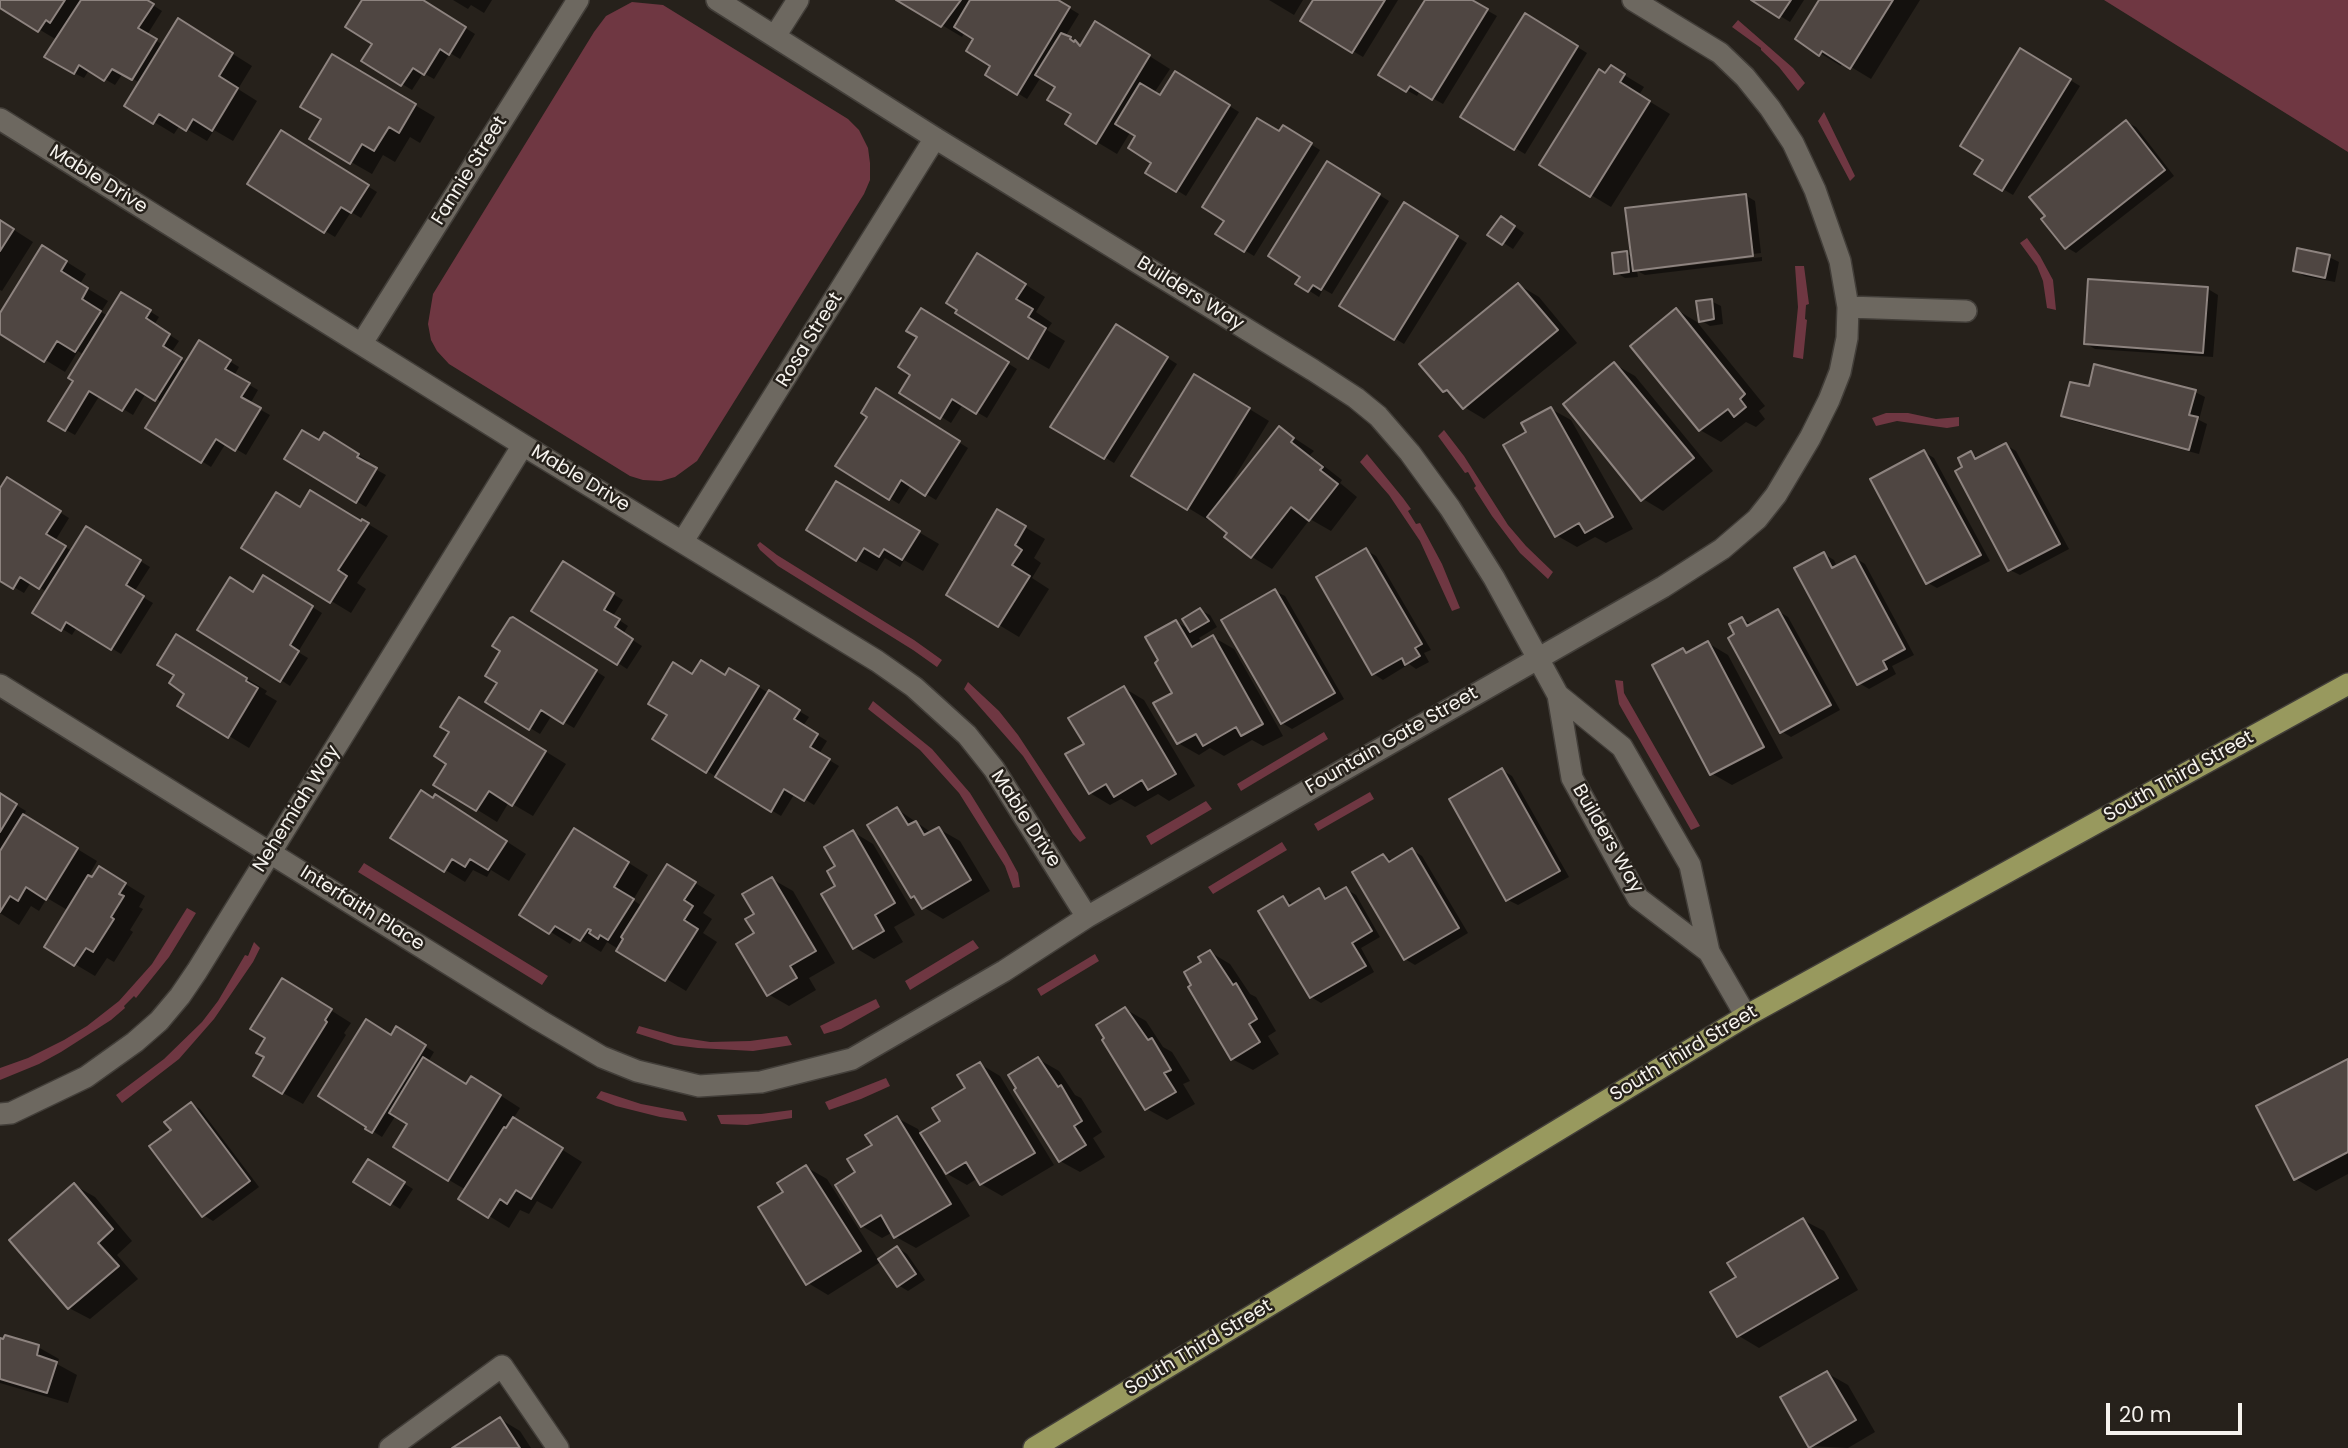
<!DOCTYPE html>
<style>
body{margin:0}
#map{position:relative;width:2348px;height:1448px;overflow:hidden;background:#26211b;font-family:Poppins,sans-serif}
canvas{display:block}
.scale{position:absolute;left:2106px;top:1403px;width:136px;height:32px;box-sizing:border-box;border:4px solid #f6f3ee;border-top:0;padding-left:9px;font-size:21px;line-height:24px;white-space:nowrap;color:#f6f3ee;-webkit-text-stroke:5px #26211b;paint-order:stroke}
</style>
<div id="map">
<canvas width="2348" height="1448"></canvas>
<div class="scale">20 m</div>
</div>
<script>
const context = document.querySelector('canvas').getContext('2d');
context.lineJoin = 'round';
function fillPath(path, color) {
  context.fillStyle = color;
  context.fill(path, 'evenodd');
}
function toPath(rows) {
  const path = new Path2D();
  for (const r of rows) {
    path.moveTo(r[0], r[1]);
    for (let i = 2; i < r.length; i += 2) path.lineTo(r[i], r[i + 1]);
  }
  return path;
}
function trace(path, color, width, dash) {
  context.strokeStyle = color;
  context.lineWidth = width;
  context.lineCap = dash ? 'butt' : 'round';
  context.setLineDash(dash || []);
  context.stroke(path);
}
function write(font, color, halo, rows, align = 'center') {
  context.font = font + ' Poppins,sans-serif';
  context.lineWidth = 5;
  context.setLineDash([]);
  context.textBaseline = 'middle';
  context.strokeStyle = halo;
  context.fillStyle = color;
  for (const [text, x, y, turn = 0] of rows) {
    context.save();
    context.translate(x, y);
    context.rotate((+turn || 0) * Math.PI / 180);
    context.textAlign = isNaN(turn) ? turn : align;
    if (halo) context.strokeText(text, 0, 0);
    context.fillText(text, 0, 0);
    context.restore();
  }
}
const green = toPath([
 [2104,0,2348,0,2348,152],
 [632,2,663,5,848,119,859,130,868,148,870,163,870,180,864,194,697,461,675,477,661,481,643,480,630,476,449,364,437,351,431,340,428,324,433,294,594,32,606,16],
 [1738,20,1793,68,1805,83,1798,91,1779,67,1761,50,1761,48,1732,27],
 [1824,112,1855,176,1850,181,1818,121],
 [2027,238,2040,256,2053,280,2056,310,2047,308,2043,281,2037,266,2020,243],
 [1795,266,1804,266,1809,304,1806,305,1805,319,1807,320,1803,359,1793,357,1798,307],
 [1886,413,1908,413,1936,419,1959,417,1959,426,1947,428,1897,421,1876,426,1872,418],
 [1444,430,1464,456,1508,525,1526,546,1553,572,1548,579,1520,553,1492,516,1474,488,1476,486,1468,472,1465,473,1438,436],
 [1367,454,1403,498,1411,509,1408,511,1416,524,1420,523,1442,564,1460,608,1452,611,1420,541,1389,495,1360,462],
 [760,542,777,555,914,640,942,660,937,667,913,650,778,566,760,550,757,545],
 [1615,680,1623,681,1624,693,1700,826,1691,830,1619,704],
 [968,682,999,711,1018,735,1086,838,1080,842,1073,834,1023,756,964,689],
 [873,701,932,749,970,793,1006,851,1018,873,1020,887,1013,888,1005,866,959,793,920,750,868,709],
 [1324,732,1328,739,1241,791,1237,784],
 [1370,792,1374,799,1318,831,1314,824],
 [1206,801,1212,809,1151,845,1146,836],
 [1282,842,1287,850,1213,894,1208,887],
 [364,863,548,976,542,985,358,872],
 [187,908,196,913,169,957,136,998,134,996,124,1006,125,1008,111,1020,61,1052,39,1064,0,1080,0,1068,28,1058,64,1040,87,1026,119,1001,152,964],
 [973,940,979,948,910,990,905,981],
 [254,942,260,948,253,962,214,1019,179,1059,122,1103,116,1095,164,1059,202,1022,218,1001,245,955,248,956],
 [1095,954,1099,961,1041,996,1037,989],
 [876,999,880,1007,841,1029,824,1034,820,1026],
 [639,1026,678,1037,710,1042,750,1041,787,1036,792,1045,753,1051,698,1048,674,1045,636,1033],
 [886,1078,890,1086,861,1099,829,1110,825,1102],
 [601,1091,641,1104,683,1112,687,1121,660,1117,616,1106,596,1098],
 [792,1110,792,1118,747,1125,721,1124,717,1115,761,1114]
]);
const shadow = toPath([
 [0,0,145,0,162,11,147,35,163,45,198,32,252,66,238,89,257,101,233,141,214,130,207,141,180,125,174,134,126,105,140,83,123,73,115,85,89,70,84,78,74,73,57,40,0,6],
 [364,0,421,0,475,34,460,59,450,53,434,79,423,73,412,90,364,61,375,43],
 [453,0,492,0,484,13,471,5,468,9],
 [900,0,1056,0,1079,14,1065,37,1082,46,1116,35,1170,69,1154,93,1161,97,1176,73,1239,112,1186,196,1148,172,1154,163,1138,136,1131,131,1117,154,1097,142,1058,86,1041,77,1027,99,987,74,993,66,976,39,965,32,962,37],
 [1269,0,1303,0,1294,15],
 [1315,0,1398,0,1363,57,1302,21],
 [1427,0,1475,0,1474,3,1497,16,1443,104,1420,91,1417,96,1380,75],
 [1754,0,1804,0,1790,22],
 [1822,0,1920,0,1871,79,1843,62,1841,66,1797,39],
 [1526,15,1587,53,1525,154,1462,116],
 [2020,50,2080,86,2013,195,1976,173,1985,159],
 [1611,67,1644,87,1639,95,1670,114,1611,207,1541,165],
 [352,68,435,117,420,143,410,137,395,162,383,155,372,174,311,139],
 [2126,122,2136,127,2174,176,2076,253,2066,247],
 [1283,127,1320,150,1254,256,1218,234],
 [291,138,377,192,361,218,351,212,335,237,325,231],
 [1328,163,1389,201,1332,294,1323,289,1319,297,1297,283,1302,276],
 [1745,195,1755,201,1761,253,1642,268,1642,271,1762,257,1762,261,1645,275,1637,271,1638,277,1625,278,1615,272,1626,253,1633,257],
 [1404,204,1467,243,1404,344,1342,306],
 [0,221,33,242,2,291,0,290],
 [1511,224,1524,233,1513,249,1490,234],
 [2329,257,2339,262,2335,282,2304,276,2295,270],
 [62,259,86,274,80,284,108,301,101,312,108,316,122,294,159,317,154,325,179,341,171,353,187,363,200,343,239,367,234,376,258,390,250,404,270,415,246,455,226,443,211,467,148,427,163,403,146,393,133,415,100,395,75,435,66,430,75,380,84,355,78,351,65,372,0,332,0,316],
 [998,267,1045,297,1036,312,1052,323,1047,330,1065,341,1049,369,1028,357],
 [2089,281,2208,289,2218,295,2213,357,2095,349,2085,343],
 [1519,285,1539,297,1577,343,1484,419,1464,407,1456,398,1444,391],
 [1711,301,1721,306,1723,324,1710,326,1701,320],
 [1677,310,1697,322,1765,406,1759,411,1765,419,1756,427,1746,422,1721,442,1700,430,1633,346],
 [932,316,1017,369,987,418,963,404,951,423,902,392,913,374,919,337],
 [1117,326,1177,364,1114,463,1053,426],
 [1614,364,1635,376,1713,471,1663,511,1643,499],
 [1215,388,1269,421,1225,493,1227,494,1279,428,1314,451,1310,455,1342,480,1340,483,1357,497,1331,531,1310,519,1272,569,1252,557,1229,532,1210,517,1208,520,1134,475],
 [2090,389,2195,392,2205,397,2199,420,2207,424,2199,454,2073,421,2063,416],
 [886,396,968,448,936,500,911,485,899,504,838,466],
 [1551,409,1571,420,1633,529,1606,543,1595,537,1577,547,1556,535,1528,433],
 [325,434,368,461,366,464,386,475,366,507,287,459,320,442],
 [2006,445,2016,451,2069,549,2020,575,2010,570,1964,468,1971,453,1980,459],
 [1924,452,1934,458,1990,561,1937,588,1928,583],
 [7,479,69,518,55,541,72,551,86,528,150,567,134,592,153,603,121,654,77,627,72,635,35,612,47,592,31,582,24,593,0,579,0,491],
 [837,484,939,544,923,571,904,560,900,567,885,558,877,571,857,560],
 [301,508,362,523,363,521,388,536,357,583,366,589,351,613,243,547],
 [1018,523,1045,539,1034,558,1041,563,1032,578,1049,589,1019,637,999,625],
 [1366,550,1376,556,1431,650,1424,653,1429,662,1416,669,1409,664,1383,680,1374,674],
 [1824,554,1834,560,1837,567,1855,558,1865,564,1914,655,1892,666,1896,674,1869,689,1859,683],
 [563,564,623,600,613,616,628,626,623,634,642,646,627,669,618,663],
 [264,577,322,613,298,652,308,658,290,686,281,680,254,594],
 [1275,591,1285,596,1344,699,1292,729,1282,723],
 [1200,610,1210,615,1217,627,1199,638,1202,643,1213,637,1234,649,1283,736,1263,746,1252,740,1224,756,1210,748,1199,755,1178,743,1174,694,1176,622,1191,630],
 [1778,611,1788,617,1840,710,1791,737,1781,731,1737,634,1742,619,1753,625],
 [523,625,605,677,574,728,552,715,540,734,487,702,499,683],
 [1708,643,1728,655,1783,758,1732,785,1711,773,1683,650,1688,653],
 [196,648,267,691,265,694,277,701,249,748,229,736,186,694],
 [730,670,809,717,803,726,827,741,819,754,839,766,814,805,795,793,781,816,707,771,693,676,726,677],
 [1124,688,1144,700,1195,786,1169,801,1158,794,1135,807,1121,799,1110,805,1090,793,1086,744],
 [480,711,566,764,533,816,509,802,497,822,436,784],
 [1502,770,1512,776,1569,877,1518,905,1508,900],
 [0,795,26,811,23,816,97,861,88,877,119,880,145,896,139,907,143,909,130,930,133,932,114,962,107,958,95,976,46,947,69,911,47,898,39,911,31,906,19,925,0,913],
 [434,799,455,808,526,854,509,881,491,870,487,877,473,870,465,882,393,838],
 [897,809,932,833,939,829,960,841,990,891,943,919,923,907,918,900,912,896],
 [853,832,873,844,915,915,894,927,903,942,874,959,854,947,838,887,837,866],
 [595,842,648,875,633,900,642,906,687,878,715,895,703,913,712,919,703,933,717,942,686,991,607,942,601,952,575,936,570,944,522,914],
 [1412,850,1422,856,1468,933,1415,965,1405,959,1383,856,1394,861],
 [772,879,793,891,835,963,809,978,816,990,789,1006,768,994,756,934,757,914],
 [1346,889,1356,895,1380,937,1361,948,1374,972,1321,1003,1311,997,1283,898,1293,904,1319,890,1330,899],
 [1210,952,1230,964,1250,994,1256,997,1276,1031,1268,1036,1279,1054,1253,1070,1232,1059,1204,962],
 [302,992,351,1023,344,1033,346,1035,303,1104,283,1093],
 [1125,1009,1146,1021,1163,1047,1172,1052,1190,1081,1183,1084,1195,1104,1167,1120,1147,1109],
 [397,1029,434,1052,428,1062,467,1086,492,1090,520,1108,513,1119,582,1162,552,1209,537,1201,529,1214,520,1210,509,1228,489,1216,466,1190,449,1180,410,1123,396,1115,382,1137,368,1128,392,1037],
 [1038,1059,1059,1071,1075,1095,1081,1098,1102,1132,1093,1138,1105,1157,1080,1172,1060,1161],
 [2348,1061,2348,1174,2316,1191,2296,1179],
 [980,1064,1000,1076,1054,1165,1002,1196,981,1184,978,1178,967,1185,942,1171,970,1216,916,1248,896,1237,893,1232,882,1238,862,1226,858,1173,874,1146,897,1118,918,1129,921,1135,942,1121,968,1089],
 [191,1104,200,1109,259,1187,213,1221,203,1215,173,1130],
 [368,1161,413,1189,400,1209,356,1181],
 [806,1167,827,1179,879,1261,898,1248,907,1254,925,1280,908,1291,898,1285,882,1261,828,1295,808,1283,785,1193],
 [74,1185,95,1197,132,1241,117,1255,138,1279,90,1319,69,1308],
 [1803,1220,1824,1231,1858,1290,1759,1348,1739,1336,1738,1278],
 [0,1340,38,1347,59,1359,57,1364,77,1375,68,1403,0,1383],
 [1827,1373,1848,1385,1875,1432,1848,1448,1810,1446],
 [500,1419,520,1431,531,1448,455,1448]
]);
const building = toPath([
 [0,0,65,0,50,23,46,20,38,32,0,8,0,0],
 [81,0,147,0,154,4,138,28,157,39,132,80,112,69,104,81,79,65,74,74,44,57,81,0],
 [362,0,423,0,466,27,449,55,440,49,424,75,413,68,401,86,361,61,372,44,345,27,362,0],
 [896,0,961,0,941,27,896,0],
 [970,0,1058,0,1070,7,1017,95,985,75,990,66,966,51,973,39,954,27,970,0],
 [1313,0,1385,0,1352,53,1300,21,1313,0],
 [1425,0,1472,0,1488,9,1432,100,1410,86,1406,92,1378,75,1425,0],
 [1751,0,1791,0,1779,18,1751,0],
 [1819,0,1893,0,1850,69,1822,51,1819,56,1795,39,1819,0],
 [1525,13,1578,46,1514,150,1460,117,1525,13],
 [178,18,233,53,219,76,238,88,212,131,193,119,186,131,159,114,153,124,124,106,178,18],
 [1095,21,1150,55,1096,144,1065,124,1071,114,1047,100,1055,87,1035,75,1061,33,1071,37,1070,39,1074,42,1075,40,1080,46,1095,21],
 [2020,48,2071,79,2002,191,1974,174,1983,160,1960,146,2020,48],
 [332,54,416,104,399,133,389,127,374,151,362,144,350,164,309,139,321,119,300,107,332,54],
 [1611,65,1625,74,1620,82,1650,101,1590,197,1539,165,1599,69,1605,73,1611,65],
 [1175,71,1230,105,1176,192,1145,173,1151,163,1128,148,1135,136,1115,124,1140,83,1160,95,1175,71],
 [1257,118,1279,131,1283,125,1312,143,1244,252,1215,234,1224,221,1202,207,1257,118],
 [2126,120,2165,170,2065,249,2041,219,2045,216,2029,197,2126,120],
 [281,130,369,185,351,213,341,207,324,233,247,184,281,130],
 [1327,161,1380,194,1321,290,1313,285,1308,292,1295,284,1300,277,1268,256,1327,161],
 [1746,194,1753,256,1633,271,1625,208,1746,194],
 [1404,202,1458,236,1394,340,1339,306,1404,202],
 [1501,216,1515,226,1502,245,1487,235,1501,216],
 [0,220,14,229,0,251,0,220],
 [42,245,67,261,61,271,88,288,82,299,101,311,75,352,57,341,44,362,0,334,0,313,42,245],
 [2297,248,2330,255,2325,278,2293,271,2297,248],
 [1627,251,1629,272,1614,274,1612,253,1627,251],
 [977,253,1026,284,1016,299,1033,309,1028,317,1046,328,1028,359,955,313,957,310,946,303,977,253],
 [2088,279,2208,287,2203,353,2084,344,2088,279],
 [1518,283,1558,330,1463,409,1447,390,1443,392,1419,364,1518,283],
 [121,292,151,310,146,318,170,334,163,346,182,358,155,401,136,389,122,411,89,391,65,431,48,421,73,381,68,378,121,292],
 [1712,299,1714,319,1699,322,1696,301,1712,299],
 [921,308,1009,362,976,414,952,399,940,419,899,393,910,375,898,367,917,337,906,331,921,308],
 [1676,308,1745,394,1740,399,1746,407,1734,417,1728,409,1699,431,1630,346,1676,308],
 [1116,324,1168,357,1104,459,1050,427,1116,324],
 [199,340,231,360,225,369,250,383,241,397,261,408,235,451,216,439,201,463,145,428,199,340],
 [1614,362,1694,458,1641,501,1563,404,1614,362],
 [2094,364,2196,390,2189,415,2198,417,2189,450,2061,416,2070,382,2089,386,2094,364],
 [1194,374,1250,408,1187,510,1131,476,1194,374],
 [876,388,960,441,925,496,901,480,889,500,835,466,867,417,861,413,876,388],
 [1551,407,1613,517,1585,533,1579,523,1555,537,1503,445,1526,432,1521,423,1551,407],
 [1279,426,1294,438,1291,442,1323,467,1320,470,1338,484,1309,521,1291,507,1251,558,1224,537,1227,533,1207,517,1279,426],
 [302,430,319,440,324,432,359,454,357,457,377,468,356,503,284,459,302,430],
 [2006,443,2060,544,2008,571,1955,471,1962,467,1958,458,1971,451,1975,459,2006,443],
 [1924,450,1981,555,1926,584,1870,479,1924,450],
 [7,477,61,511,46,534,66,546,39,589,20,577,13,589,0,581,0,488,7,477],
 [836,481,920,531,902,560,884,549,879,557,864,548,856,561,806,530,836,481],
 [310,490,361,521,362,519,369,523,338,570,347,576,330,603,241,548,276,492,300,507,310,490],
 [997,509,1026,526,1015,545,1022,550,1012,565,1030,576,998,627,946,595,997,509],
 [86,526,141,560,126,585,144,596,111,650,66,622,61,631,32,613,86,526],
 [1366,548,1422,644,1415,648,1420,656,1405,665,1402,658,1372,675,1316,577,1366,548],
 [1824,552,1832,568,1855,556,1905,649,1883,661,1887,669,1857,685,1794,568,1824,552],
 [563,561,614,593,604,610,620,619,615,627,633,639,617,665,531,611,563,561],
 [263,575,313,606,290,645,299,651,280,682,197,630,230,577,253,592,263,575],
 [1275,589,1335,693,1281,724,1221,620,1275,589],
 [1200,608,1209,621,1190,632,1182,619,1200,608],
 [1778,609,1831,705,1780,733,1728,638,1734,634,1729,624,1742,617,1747,626,1778,609],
 [513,617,597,670,563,724,541,710,529,730,485,702,497,683,485,676,500,651,492,646,510,618,513,617],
 [1176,620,1192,647,1213,635,1263,724,1241,736,1236,727,1203,746,1196,734,1177,744,1153,703,1172,693,1155,663,1158,660,1145,637,1176,620],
 [176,634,247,678,246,681,258,688,228,738,177,706,184,694,169,683,174,675,157,665,176,634],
 [1708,641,1764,747,1710,775,1652,665,1683,648,1686,653,1708,641],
 [701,660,725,675,729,668,759,686,706,773,652,739,667,715,648,704,673,662,692,674,701,660],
 [1124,686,1176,774,1148,790,1142,780,1114,797,1106,784,1089,794,1065,754,1084,744,1068,718,1124,686],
 [769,690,800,710,794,719,818,734,810,747,830,759,804,801,784,789,771,812,715,777,769,690],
 [459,697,546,751,512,806,489,791,476,811,433,785,446,764,434,756,449,732,440,727,459,697],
 [1502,768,1560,871,1506,901,1449,799,1502,768],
 [421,790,433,798,435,794,507,841,488,870,470,859,465,867,452,859,444,872,390,838,421,790],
 [0,793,17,804,0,832,0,793],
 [897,807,908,825,916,821,924,835,939,827,971,880,922,909,914,896,911,898,867,825,897,807],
 [23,814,78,848,46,900,26,887,18,901,10,896,0,912,0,851,23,814],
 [574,828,629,862,614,887,634,899,608,940,600,935,598,939,589,933,591,930,588,929,580,941,555,926,549,934,519,915,574,828],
 [853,830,895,903,875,915,884,931,853,949,821,894,835,886,827,871,835,866,824,847,853,830],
 [1412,848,1459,928,1404,960,1352,872,1383,854,1389,862,1412,848],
 [667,864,696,882,684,900,693,906,684,920,698,929,665,981,616,951,623,939,621,937,667,864],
 [99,866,126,883,119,894,124,896,111,917,114,919,93,952,86,948,74,966,44,947,88,875,92,877,99,866],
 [772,877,816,951,790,966,797,978,767,996,736,944,754,933,745,919,754,914,742,894,772,877],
 [1346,887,1372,931,1352,943,1366,966,1310,998,1258,911,1283,896,1289,906,1319,888,1325,899,1346,887],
 [1210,950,1233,985,1236,983,1257,1019,1249,1024,1260,1042,1231,1060,1188,987,1191,985,1184,972,1201,962,1198,957,1210,950],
 [282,978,332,1009,325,1020,327,1022,282,1094,253,1076,264,1057,256,1053,265,1038,250,1029,282,978],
 [1125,1007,1148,1040,1152,1038,1171,1070,1164,1073,1176,1092,1145,1110,1102,1040,1104,1038,1096,1025,1125,1007],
 [366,1019,391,1035,396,1026,426,1045,372,1133,365,1129,366,1127,318,1096,366,1019],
 [423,1057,466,1084,471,1076,501,1095,448,1181,393,1147,407,1124,389,1113,423,1057],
 [1038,1057,1058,1087,1061,1085,1082,1121,1074,1126,1086,1145,1059,1162,1014,1090,1016,1088,1008,1075,1038,1057],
 [2348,1059,2348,1152,2294,1180,2256,1106,2348,1059],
 [980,1062,1035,1153,980,1185,966,1162,946,1174,920,1133,940,1121,932,1108,965,1088,957,1075,980,1062],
 [191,1102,250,1181,202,1217,149,1146,171,1130,164,1122,191,1102],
 [897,1116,951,1204,894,1238,881,1215,861,1227,835,1185,855,1172,847,1159,872,1145,865,1135,897,1116],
 [513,1117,563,1148,531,1199,516,1190,507,1204,500,1199,488,1218,458,1199,504,1127,506,1128,513,1117],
 [368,1159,405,1182,390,1205,353,1182,368,1159],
 [806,1165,861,1251,806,1285,758,1207,783,1192,777,1183,806,1165],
 [74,1183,113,1229,98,1243,119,1266,68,1309,9,1240,74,1183],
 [1803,1218,1838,1278,1737,1337,1710,1292,1736,1277,1727,1263,1803,1218],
 [897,1246,916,1274,897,1287,878,1259,897,1246],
 [5,1335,39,1345,37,1355,57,1362,47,1393,0,1379,0,1338,3,1339,5,1335],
 [1827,1371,1856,1420,1809,1448,1780,1397,1827,1371],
 [500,1417,520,1448,452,1448,500,1417]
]);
const service = toPath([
 [390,1448,502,1366,558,1448]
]);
const minor = toPath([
 [717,0,935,138,1313,370,1356,398,1378,416,1410,453,1450,508,1494,578,1558,695,1572,778,1638,898,1709,952],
 [775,36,798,0],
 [0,119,523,445,877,661,914,687,967,735,994,769,1087,917],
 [1848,307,1966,311],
 [362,343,578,0],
 [683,541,935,138],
 [0,685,539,1020,602,1057,637,1071,699,1086,761,1082,852,1059,1004,971,1087,917,1663,587,1722,549,1757,519,1776,495,1810,438,1829,400,1840,372,1847,338,1848,307,1840,261,1815,190,1793,143,1770,108,1745,77,1720,53,1633,0],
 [1558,695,1622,747,1690,865,1709,952,1746,1016],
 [0,1114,11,1113,86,1077,135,1042,159,1021,180,996,197,971,523,445]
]);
const trunk = toPath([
 [1034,1448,1746,1016,2348,684]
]);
const streetNames = [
 ["Fannie Street",470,171,-58],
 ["Mable Drive",98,180,32],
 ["Builders Way",1190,294,32],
 ["Rosa Street",810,340,-58],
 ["Mable Drive",580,479,31],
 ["Fountain Gate Street",1392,741,-30],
 ["South Third Street",2179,777,-29],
 ["Nehemiah Way",297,809,-58],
 ["Mable Drive",1025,819,57],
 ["Builders Way",1607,839,60],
 ["Interfaith Place",362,909,32],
 ["South Third Street",1684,1054,-31],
 ["South Third Street",1199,1348,-31]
];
fillPath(green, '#6f3742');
fillPath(shadow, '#0007');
fillPath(building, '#4f4642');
trace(building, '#8d837f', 2);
trace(service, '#423e39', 24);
trace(minor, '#423e39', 24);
trace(trunk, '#423e39', 24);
trace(service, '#6d6860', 21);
trace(minor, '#6d6860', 21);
trace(trunk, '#98995e', 21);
write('19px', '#f6f3ee', '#26211b', streetNames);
</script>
